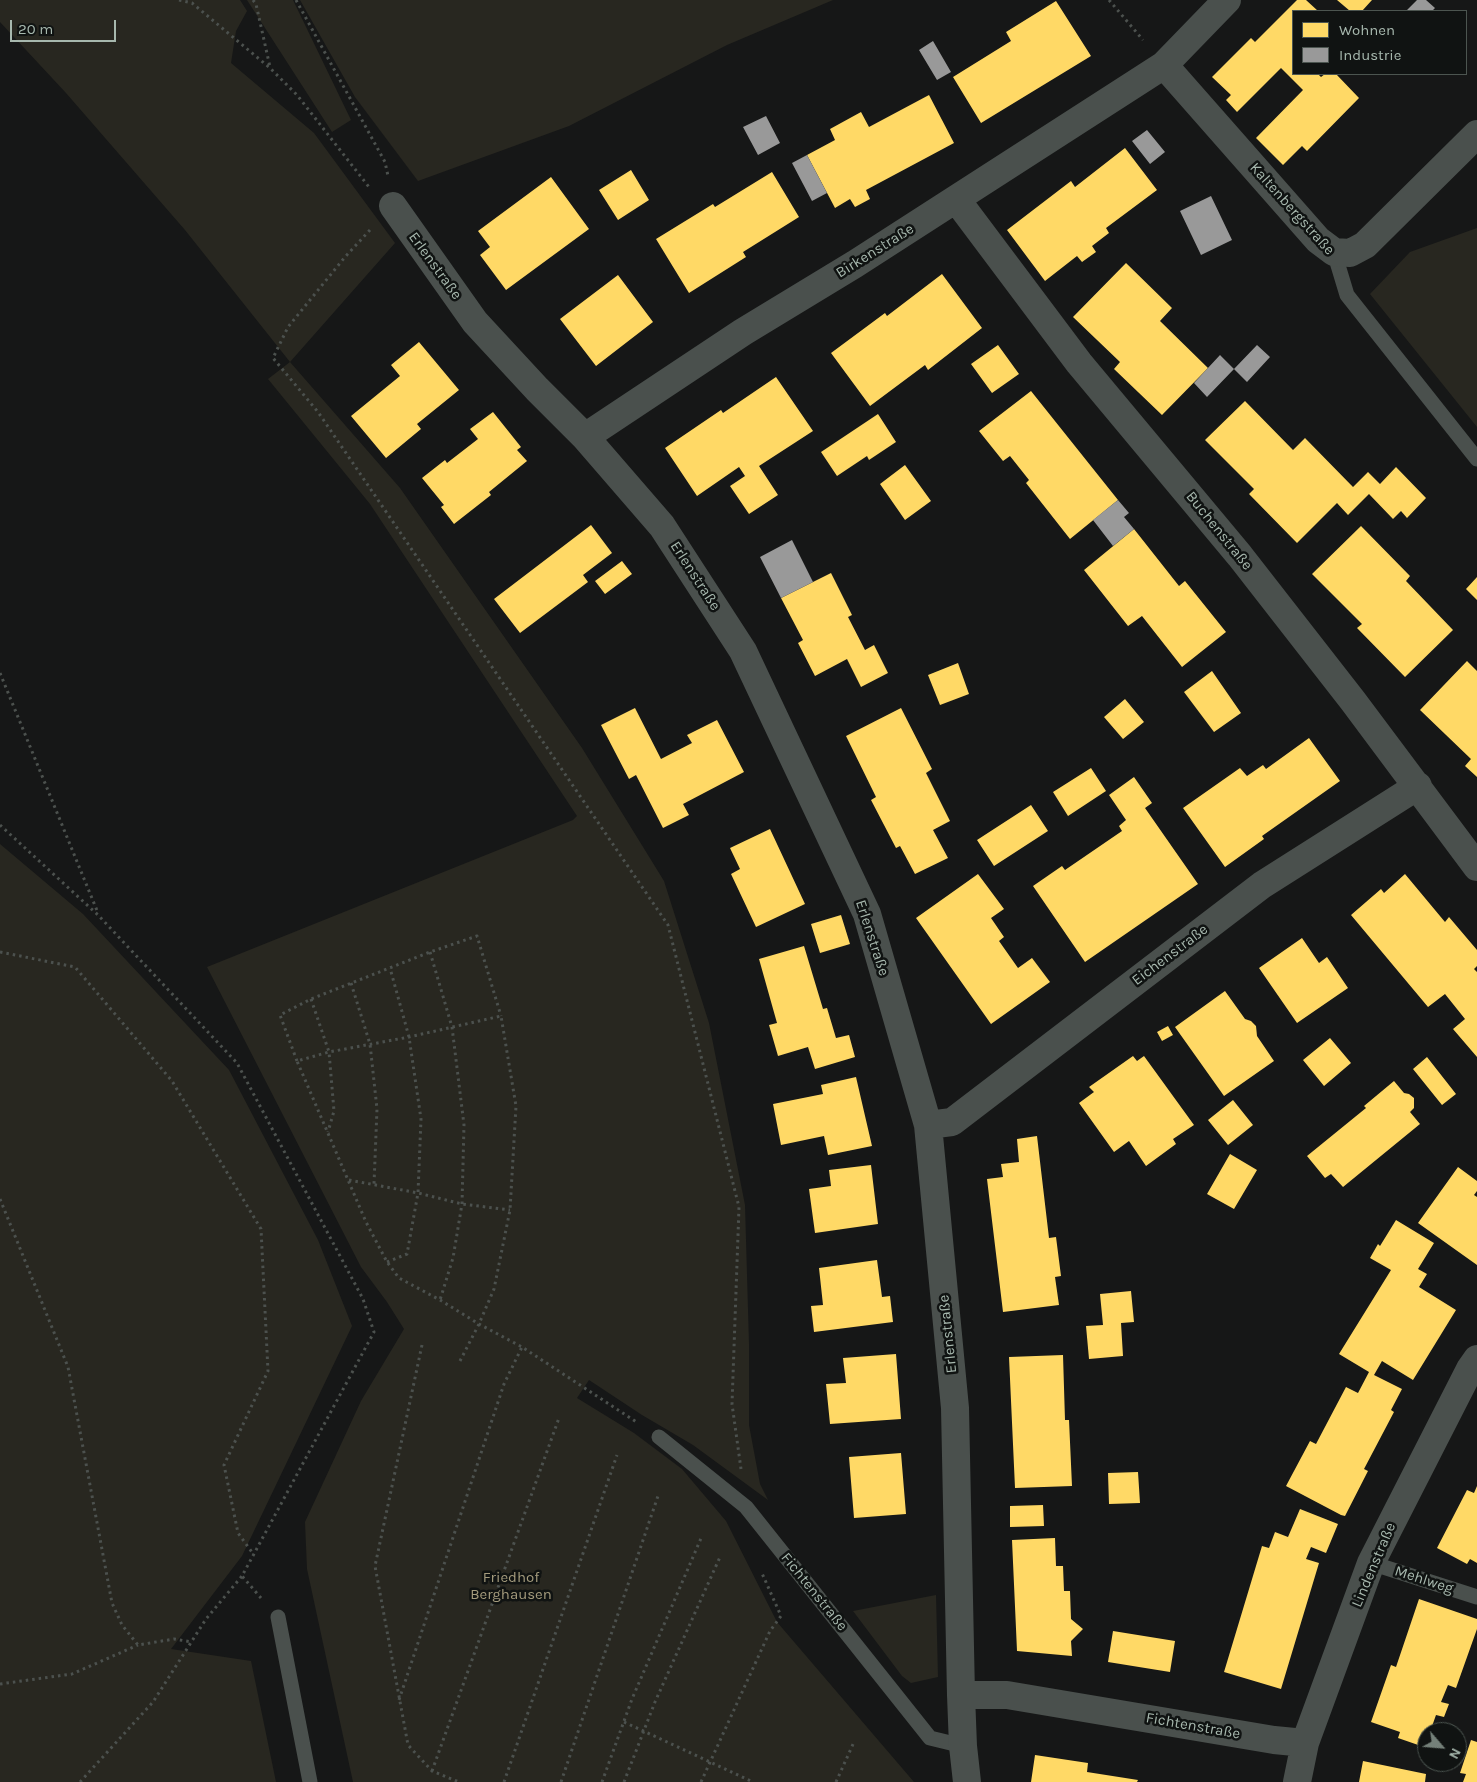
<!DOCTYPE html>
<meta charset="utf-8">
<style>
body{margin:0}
#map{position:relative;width:1477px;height:1782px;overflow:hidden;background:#161717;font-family:Karla,sans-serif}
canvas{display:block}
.legend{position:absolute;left:1292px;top:10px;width:175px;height:65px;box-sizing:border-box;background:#101312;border:1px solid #4c5550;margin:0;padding:6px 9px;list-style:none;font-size:15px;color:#a7b8ae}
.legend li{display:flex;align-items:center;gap:10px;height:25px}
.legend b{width:25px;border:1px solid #4c5550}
.north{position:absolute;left:1417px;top:1722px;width:50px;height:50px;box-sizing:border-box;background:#101312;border:1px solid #4c5550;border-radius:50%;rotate:117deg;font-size:14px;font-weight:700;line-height:20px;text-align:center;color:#a7b8ae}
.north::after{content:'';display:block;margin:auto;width:18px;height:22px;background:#748079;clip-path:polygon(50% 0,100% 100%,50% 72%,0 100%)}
.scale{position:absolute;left:10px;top:20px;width:106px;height:22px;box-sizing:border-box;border:2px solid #a7b8ae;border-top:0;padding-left:6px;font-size:15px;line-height:18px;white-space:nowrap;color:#a7b8ae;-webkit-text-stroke:4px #101312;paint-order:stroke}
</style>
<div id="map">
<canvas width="1477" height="1782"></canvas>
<ul class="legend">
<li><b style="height:14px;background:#ffd966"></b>Wohnen</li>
<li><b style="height:14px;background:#999"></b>Industrie</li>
</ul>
<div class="north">N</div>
<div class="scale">20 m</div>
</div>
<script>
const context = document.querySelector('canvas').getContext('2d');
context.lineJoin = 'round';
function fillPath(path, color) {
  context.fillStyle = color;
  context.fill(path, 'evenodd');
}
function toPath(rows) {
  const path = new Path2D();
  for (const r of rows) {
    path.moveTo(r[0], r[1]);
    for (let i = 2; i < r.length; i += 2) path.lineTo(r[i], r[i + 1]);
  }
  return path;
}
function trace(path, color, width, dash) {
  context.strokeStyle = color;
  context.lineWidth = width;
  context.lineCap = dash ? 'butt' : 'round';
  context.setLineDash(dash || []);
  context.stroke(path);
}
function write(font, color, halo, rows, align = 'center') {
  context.font = font + ' Karla,sans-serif';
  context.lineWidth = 5;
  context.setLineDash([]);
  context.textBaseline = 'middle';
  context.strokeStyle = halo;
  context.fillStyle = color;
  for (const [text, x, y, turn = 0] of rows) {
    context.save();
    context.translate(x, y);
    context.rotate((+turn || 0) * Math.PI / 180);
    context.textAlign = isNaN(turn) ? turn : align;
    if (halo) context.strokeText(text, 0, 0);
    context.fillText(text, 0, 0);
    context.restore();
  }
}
const green = toPath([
 [0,0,240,0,247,11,236,31,231,63,314,133,395,243,290,362,400,488,582,748,664,881,709,1023,745,1205,749,1344,749,1425,760,1484,768,1500,693,1445,642,1415,589,1380,577,1398,634,1433,682,1469,726,1521,777,1622,914,1782,353,1782,307,1569,305,1522,361,1401,404,1329,387,1302,361,1267,207,967,573,820,577,816,370,504,268,379,290,362,185,230,66,93,0,22],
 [247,0,293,0,351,120,332,132],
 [300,0,833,0,727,45,569,126,418,181,355,97],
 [1477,228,1477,427,1370,294,1410,252],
 [0,844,83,914,229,1070,318,1240,352,1326,242,1556,171,1649,251,1661,276,1782,0,1782],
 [936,1595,938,1677,911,1683,902,1676,853,1611]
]);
const homes = toPath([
 [1297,0,1306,0,1318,11,1293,11,1293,74,1318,74,1321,77,1325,74,1336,74,1359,98,1307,151,1302,146,1283,165,1256,138,1303,90,1281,68,1237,112,1226,100,1231,95,1212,77,1251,38,1255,42],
 [1337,0,1372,0,1362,11,1350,11],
 [1056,1,1091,56,981,123,953,77,1011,41,1006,32],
 [929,95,954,143,866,190,870,199,855,207,850,199,835,208,807,155,835,140,830,129,861,112,869,127],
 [1125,148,1157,190,1106,228,1109,233,1092,246,1096,252,1082,262,1077,256,1045,281,1007,230,1071,181,1075,187],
 [631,170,649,200,618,220,599,190],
 [772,172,799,217,743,252,746,257,689,293,656,239,713,204,715,207],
 [551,177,589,229,506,290,480,255,490,247,478,231],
 [1126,263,1172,308,1160,321,1208,368,1162,415,1114,369,1120,362,1073,317],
 [942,274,982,328,928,370,925,365,870,406,831,353,885,313,887,316],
 [618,275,653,322,596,366,560,319],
 [419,342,459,390,417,424,421,429,386,458,351,416,400,376,391,365],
 [998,345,1019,374,992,393,971,364],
 [776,377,813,431,759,466,778,495,749,514,730,486,745,476,739,467,697,496,665,448,721,410,723,413],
 [1031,391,1118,500,1070,539,1026,483,1029,480,1010,456,1003,461,979,431],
 [1245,401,1293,450,1305,438,1353,487,1368,472,1380,484,1396,467,1426,498,1407,518,1401,511,1393,519,1369,494,1348,515,1337,503,1297,543,1249,494,1254,489,1205,440],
 [493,412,521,447,517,450,527,461,489,492,491,495,454,524,441,507,444,505,422,478,445,460,447,463,478,439,470,429],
 [878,414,896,442,869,460,867,456,837,476,821,452],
 [905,465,931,501,905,520,880,484],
 [591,525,612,553,583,575,588,582,520,633,494,599],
 [1361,526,1410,576,1406,581,1453,630,1405,677,1357,628,1362,624,1312,574],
 [1134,529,1179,586,1185,581,1226,632,1182,667,1142,616,1128,626,1084,570],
 [622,561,632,574,605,594,595,581],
 [831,573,852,615,848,617,865,650,874,645,888,673,861,687,847,659,815,676,798,643,803,640,781,598],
 [1477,577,1477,600,1466,589],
 [1467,661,1477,671,1477,777,1465,766,1471,759,1420,710],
 [958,663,969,694,940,705,928,675],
 [1212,671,1241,713,1214,732,1184,692],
 [1125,699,1144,722,1123,739,1104,717],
 [635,708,661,759,692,743,687,735,717,720,744,772,683,804,689,815,663,828,636,775,629,779,601,725],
 [901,708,932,769,926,773,950,821,933,830,948,858,915,874,900,846,896,848,871,800,876,797,846,736],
 [1309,738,1340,781,1262,836,1264,839,1225,867,1183,808,1240,768,1247,776,1263,765,1266,769],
 [1091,768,1106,791,1068,816,1053,792],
 [1134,777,1152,803,1145,808,1198,884,1085,962,1033,886,1062,866,1065,870,1122,831,1119,826,1126,820,1109,795],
 [1031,805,1048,831,994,866,977,840],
 [770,829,805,904,756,927,731,874,740,869,730,848],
 [978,874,1004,909,991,918,1004,937,999,941,1018,968,1032,958,1050,982,991,1024,916,918],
 [1405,874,1445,922,1449,917,1477,950,1477,966,1474,969,1477,972,1477,1057,1453,1029,1465,1019,1445,994,1428,1007,1351,915,1381,889,1384,893],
 [841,915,850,944,820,953,811,924],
 [1302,938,1319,963,1327,957,1348,988,1297,1023,1259,968],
 [804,946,823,1009,827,1008,836,1038,849,1035,855,1057,815,1069,808,1047,778,1056,769,1025,777,1023,759,959],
 [1225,991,1245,1019,1251,1021,1256,1026,1257,1036,1274,1061,1224,1096,1175,1027],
 [1168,1026,1173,1035,1162,1041,1157,1032],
 [1330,1038,1351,1063,1324,1086,1303,1060],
 [1133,1056,1137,1061,1144,1056,1194,1125,1173,1139,1176,1144,1146,1166,1129,1141,1114,1152,1079,1103,1094,1092,1089,1087],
 [1427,1057,1456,1094,1442,1105,1413,1069],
 [856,1077,872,1146,828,1155,824,1136,781,1145,773,1104,823,1094,821,1085],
 [1394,1081,1404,1093,1409,1094,1414,1098,1414,1108,1410,1112,1420,1124,1343,1187,1331,1174,1325,1178,1307,1156,1366,1108,1364,1106],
 [1233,1100,1253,1125,1228,1145,1208,1120],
 [1037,1136,1049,1238,1056,1237,1061,1276,1055,1277,1059,1305,1003,1312,987,1179,1003,1177,1001,1164,1019,1162,1017,1139],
 [1230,1154,1257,1170,1234,1209,1207,1194],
 [871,1165,878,1224,815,1233,809,1189,831,1186,829,1170],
 [1458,1167,1477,1181,1477,1191,1474,1195,1477,1197,1477,1265,1418,1223],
 [1396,1220,1434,1243,1418,1269,1427,1274,1419,1287,1456,1310,1413,1380,1382,1361,1374,1375,1402,1389,1391,1410,1394,1412,1364,1469,1368,1471,1345,1516,1341,1515,1286,1486,1310,1441,1316,1444,1346,1387,1358,1393,1369,1372,1339,1354,1391,1270,1370,1258,1378,1244,1380,1246],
 [877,1260,882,1297,890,1296,893,1322,814,1332,811,1306,823,1305,819,1268],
 [1131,1291,1134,1322,1121,1323,1123,1356,1089,1359,1086,1326,1103,1325,1100,1294],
 [896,1354,901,1419,830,1424,826,1384,846,1383,843,1358],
 [1063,1355,1065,1420,1069,1420,1072,1486,1015,1488,1009,1357],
 [901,1453,906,1514,854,1518,849,1457],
 [1138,1472,1140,1503,1109,1504,1108,1473],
 [1477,1486,1477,1563,1470,1559,1467,1564,1437,1548,1467,1490,1474,1493],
 [1043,1505,1044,1526,1010,1527,1010,1506],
 [1300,1509,1338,1524,1326,1553,1311,1547,1306,1559,1319,1563,1281,1689,1224,1672,1262,1546,1269,1548,1275,1532,1288,1537],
 [1055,1538,1056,1566,1063,1566,1064,1591,1070,1591,1071,1619,1083,1629,1071,1641,1072,1656,1017,1651,1012,1540],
 [1419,1599,1477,1619,1477,1629,1456,1688,1448,1685,1441,1702,1449,1704,1444,1717,1436,1715,1430,1732,1427,1732,1427,1740,1424,1747,1398,1738,1400,1732,1371,1722,1391,1665,1396,1667],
 [1113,1631,1175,1641,1170,1672,1108,1662],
 [1471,1740,1477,1742,1477,1782,1463,1782,1466,1774,1460,1773],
 [1035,1755,1088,1763,1087,1772,1138,1780,1137,1782,1031,1782],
 [1363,1761,1426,1774,1425,1782,1359,1782]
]);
const industry = toPath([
 [1417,0,1426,0,1435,8,1432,11,1406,11],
 [933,41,951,72,937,80,919,50],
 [766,116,780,143,758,155,743,127],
 [1147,130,1165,152,1150,164,1132,141],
 [807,155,827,193,812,201,792,163],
 [1211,196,1232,240,1201,255,1180,211],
 [1257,345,1270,357,1247,382,1234,369],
 [1220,355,1234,369,1207,397,1194,383],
 [1118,500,1129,513,1124,517,1134,529,1113,546,1093,520],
 [792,540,813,582,781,598,760,557]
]);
const path = toPath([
 [179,0,192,3,270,68,297,95,369,187],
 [253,0,256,4,270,67],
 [296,0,385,162,388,176],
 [1109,0,1143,40],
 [370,230,345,257,288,327,273,358,318,412,668,925,739,1207,732,1404,741,1469],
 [0,673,98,913],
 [0,825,98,915,237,1063,363,1299,374,1332,242,1576,261,1598],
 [0,952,75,967,172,1081,261,1229,268,1371,224,1465,238,1533,254,1555],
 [430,952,452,1027,464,1125,462,1204,453,1258,440,1300],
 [351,983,370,1044,377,1109,374,1184],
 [311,999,329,1052,334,1111,328,1132],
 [297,1061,280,1015,311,999,430,952,477,936,501,1016],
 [349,1180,418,1193,462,1204,510,1210],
 [0,1199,68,1367,112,1603,122,1625,138,1645,174,1639,192,1642],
 [387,1262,407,1254,418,1193,421,1119,409,1037,390,968],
 [422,1345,375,1566,408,1745,432,1771,459,1782],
 [460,1361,479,1324,494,1289,510,1210,516,1106,501,1016,409,1037,329,1052,297,1061,366,1222,387,1262,399,1278,440,1300,479,1324,522,1347,638,1423],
 [0,1684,72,1674,138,1645],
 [399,1700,504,1384,522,1347],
 [624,1722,753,1782],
 [432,1771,559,1418],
 [80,1782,153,1702,206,1619,242,1576],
 [504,1782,617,1455],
 [561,1782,659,1493],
 [602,1782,632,1699,702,1536],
 [624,1782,655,1702,720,1557],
 [701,1782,770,1631,781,1616,761,1571],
 [836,1782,854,1742]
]);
const lane = toPath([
 [1334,252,1347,295,1477,459],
 [659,1437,746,1507,930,1738,963,1746],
 [1371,1563,1477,1597],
 [278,1617,310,1782]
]);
const street = toPath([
 [1164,65,1318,240,1334,252,1350,253,1365,245,1477,134],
 [956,199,1079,363,1240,556,1353,701,1477,867],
 [393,206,475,322,537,389,585,437,662,526,743,651,867,914,928,1125,955,1408,961,1695,963,1746,967,1782],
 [585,437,743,332,855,264,1164,65,1227,0],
 [928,1125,952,1122,1262,885,1418,786],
 [961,1695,1007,1695,1274,1740,1305,1743],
 [1297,1782,1305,1743,1371,1563,1470,1369,1477,1359]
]);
const streetNames = [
 ["Kaltenbergstraße",1292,209,48],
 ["Birkenstraße",875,251,-32],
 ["Erlenstraße",435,266,54],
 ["Buchenstraße",1219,531,51],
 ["Erlenstraße",695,576,57],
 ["Erlenstraße",872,938,72],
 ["Eichenstraße",1170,955,-37],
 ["Erlenstraße",948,1334,-96],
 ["Lindenstraße",1374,1565,-67],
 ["Mehlweg",1424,1580,18],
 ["Fichtenstraße",814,1592,51],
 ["Fichtenstraße",1193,1726,10]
];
const parkNames = [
 ["Friedhof",511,1578],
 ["Berghausen",511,1595]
];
fillPath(green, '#282720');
fillPath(homes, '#ffd966');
fillPath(industry, '#999');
trace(path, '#4c514e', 3, [2.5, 4]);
trace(lane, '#4a504d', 15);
trace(street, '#4a504d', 28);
write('15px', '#a7b8ae', '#101312', streetNames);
write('15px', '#a49b7d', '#101312', parkNames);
</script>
